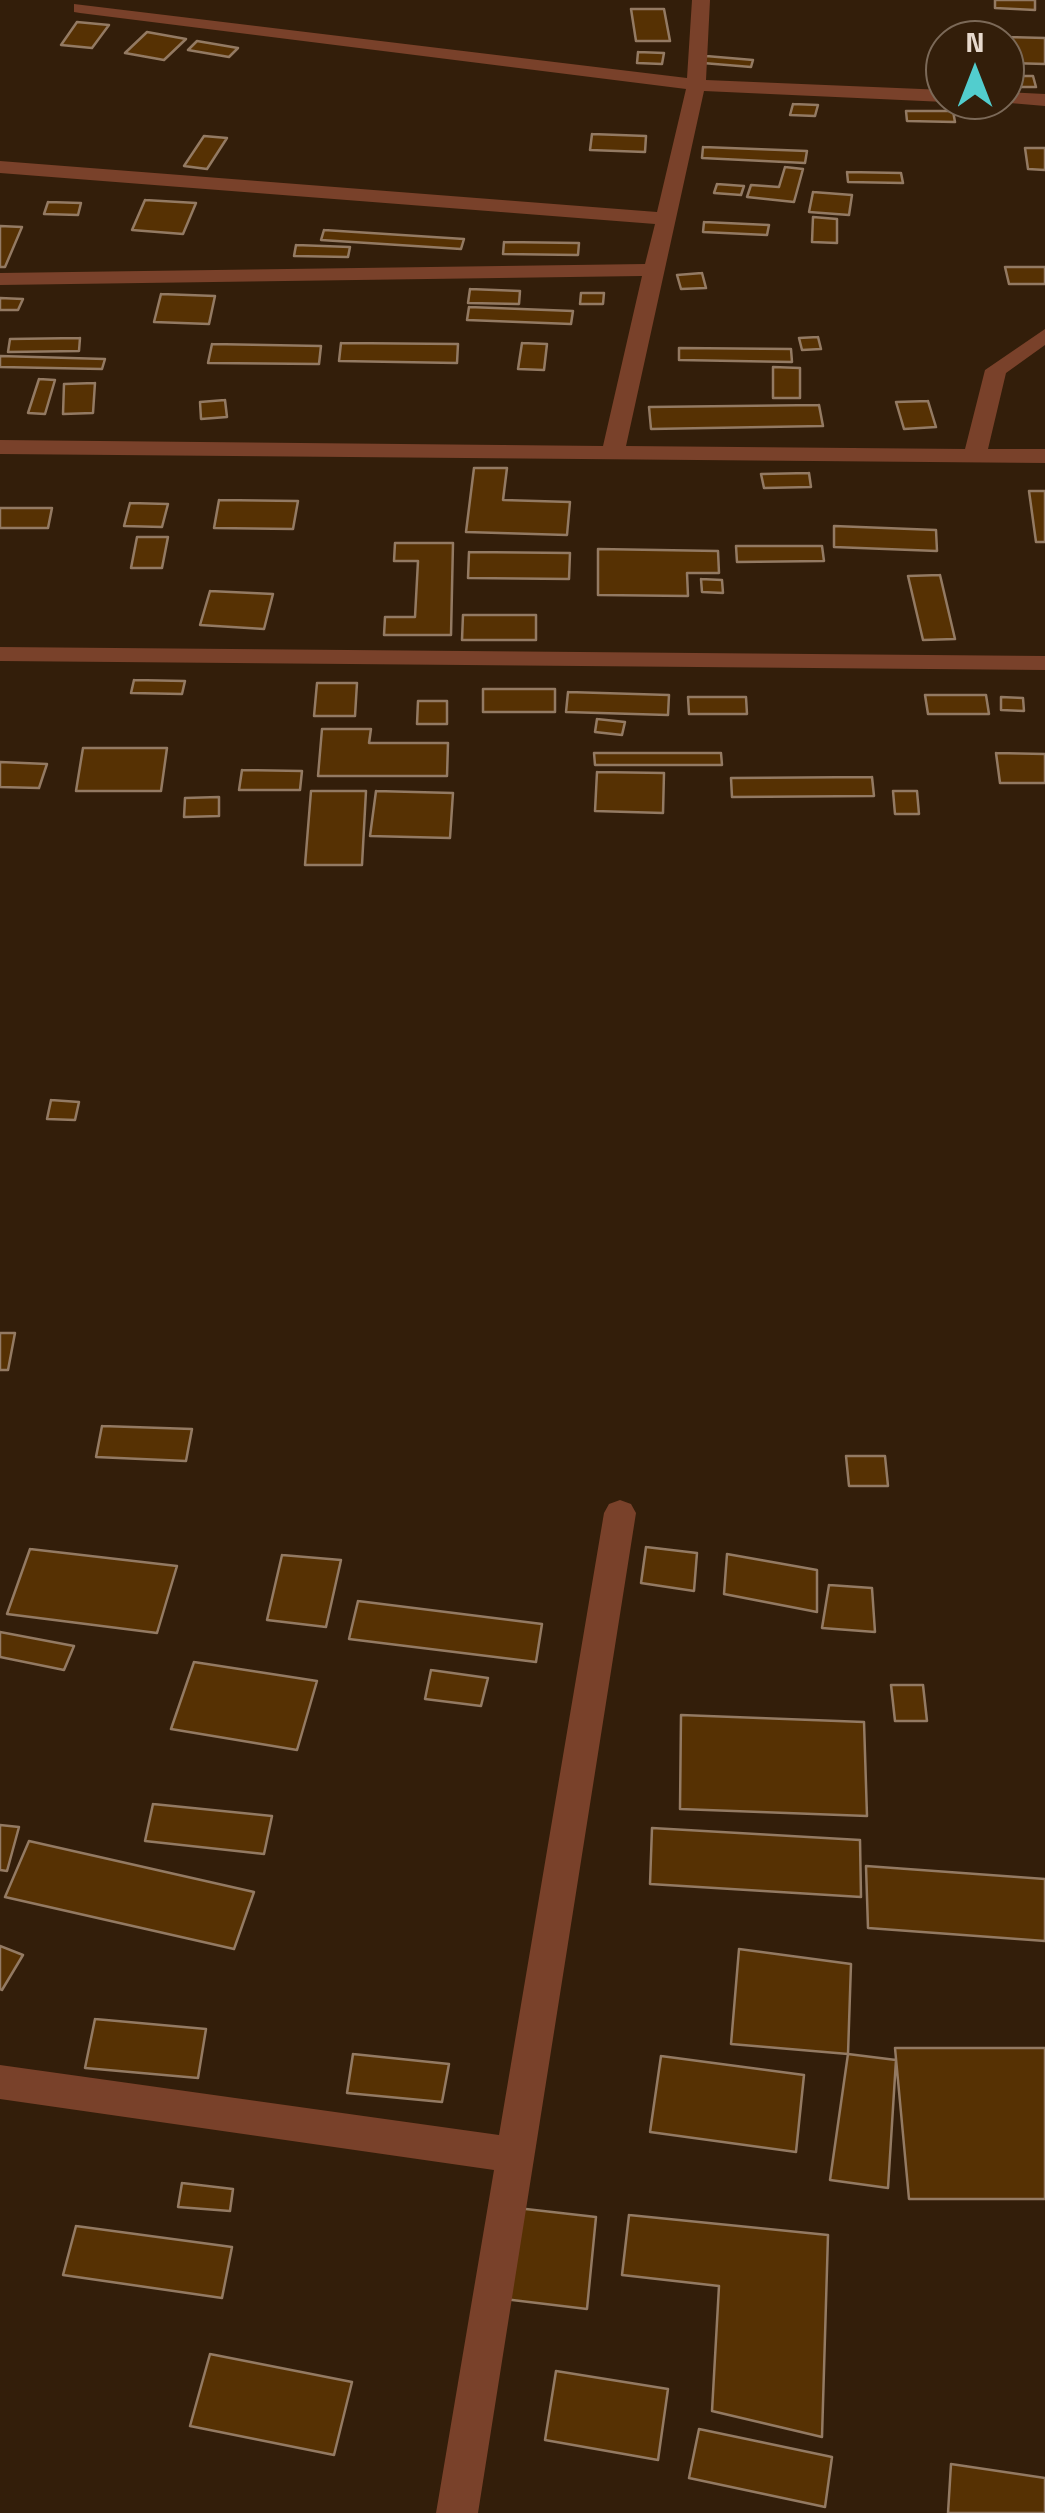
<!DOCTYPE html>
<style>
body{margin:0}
#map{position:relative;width:1045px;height:2513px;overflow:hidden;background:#331e0a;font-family:"Titillium Web",sans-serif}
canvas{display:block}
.north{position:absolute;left:925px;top:20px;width:100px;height:100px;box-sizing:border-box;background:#331e0a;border:2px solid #7b6958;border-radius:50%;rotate:0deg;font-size:28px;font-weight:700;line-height:40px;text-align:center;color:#e7d9cd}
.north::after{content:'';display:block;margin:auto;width:35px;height:45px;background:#52cdce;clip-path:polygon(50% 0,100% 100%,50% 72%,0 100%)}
</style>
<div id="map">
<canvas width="1045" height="2513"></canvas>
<div class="north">N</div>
</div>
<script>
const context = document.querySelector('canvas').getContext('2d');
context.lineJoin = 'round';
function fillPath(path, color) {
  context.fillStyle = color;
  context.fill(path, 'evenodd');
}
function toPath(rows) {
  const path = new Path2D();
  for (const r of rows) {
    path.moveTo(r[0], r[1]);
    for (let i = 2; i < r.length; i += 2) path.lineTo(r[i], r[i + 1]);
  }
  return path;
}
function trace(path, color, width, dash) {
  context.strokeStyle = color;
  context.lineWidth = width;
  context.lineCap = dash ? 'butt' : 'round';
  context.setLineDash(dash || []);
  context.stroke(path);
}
const building = toPath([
 [995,0,1035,0,1035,10,995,8,995,0],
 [631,9,664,9,670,41,636,41,631,9],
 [77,22,109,25,92,48,61,45,77,22],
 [147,32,186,39,164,60,125,53,147,32],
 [1007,37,1045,38,1045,64,1009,63,1007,37],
 [197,41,238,48,229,57,188,50,197,41],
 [638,52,664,53,662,64,637,63,638,52],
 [706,56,753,60,751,67,703,63,706,56],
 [1005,76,1033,76,1036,87,1005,87,1005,76],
 [793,104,818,105,815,116,790,115,793,104],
 [906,111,953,111,955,122,907,121,906,111],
 [592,134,646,136,645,152,590,150,592,134],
 [204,136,227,138,207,169,184,166,204,136],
 [703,147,807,151,805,163,702,158,703,147],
 [1025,148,1045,148,1045,170,1028,169,1025,148],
 [785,167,803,169,794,202,747,197,751,185,779,187,785,167],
 [847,172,901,173,903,183,848,182,847,172],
 [717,184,744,186,741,195,714,193,717,184],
 [813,192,852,195,849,215,809,212,813,192],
 [145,200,196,203,183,234,132,230,145,200],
 [48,202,81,203,78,215,44,214,48,202],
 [813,217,837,219,837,243,812,242,813,217],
 [704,222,769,225,767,235,703,232,704,222],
 [0,226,22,227,5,267,0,267,0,226],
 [324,230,464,239,461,249,321,240,324,230],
 [504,242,579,243,578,255,503,254,504,242],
 [296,245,350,247,348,257,294,256,296,245],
 [1005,267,1045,267,1045,284,1009,284,1005,267],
 [702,273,706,288,681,289,677,275,702,273],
 [470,289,520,291,519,304,468,303,470,289],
 [581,293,604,293,603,304,580,304,581,293],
 [161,294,215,296,209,324,154,322,161,294],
 [0,298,23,299,18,310,0,310,0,298],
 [469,307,573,311,571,324,467,320,469,307],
 [818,337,821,349,802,350,799,338,818,337],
 [80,338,79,351,8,352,10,339,80,338],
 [341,343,458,344,457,363,339,361,341,343],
 [522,343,547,344,544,370,518,369,522,343],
 [212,344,321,346,319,364,208,363,212,344],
 [679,348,791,349,792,362,679,360,679,348],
 [0,356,105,359,102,369,0,367,0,356],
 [773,367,800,368,800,398,773,398,773,367],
 [39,379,55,380,45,414,28,413,39,379],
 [95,383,93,413,63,414,64,384,95,383],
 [225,400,227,417,201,419,200,402,225,400],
 [928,401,936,427,904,429,896,402,928,401],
 [819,405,823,426,651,429,649,407,819,405],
 [474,468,507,468,503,500,570,502,567,535,466,532,474,468],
 [809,473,811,487,764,488,761,474,809,473],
 [1029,491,1045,491,1045,542,1036,542,1029,491],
 [219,500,298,501,293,529,214,528,219,500],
 [130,503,168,504,162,527,124,526,130,503],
 [0,508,52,508,48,528,0,528,0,508],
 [834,526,936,530,937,551,834,547,834,526],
 [137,537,168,537,162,568,131,568,137,537],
 [395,543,453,543,451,635,384,635,385,617,415,617,418,561,394,561,395,543],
 [736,546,822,546,824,561,737,562,736,546],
 [598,549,718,551,719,573,687,573,688,596,598,595,598,549],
 [469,552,570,553,569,579,468,578,469,552],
 [940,575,955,639,923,640,908,576,940,575],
 [701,579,722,580,723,593,702,592,701,579],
 [210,591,273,594,264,629,200,625,210,591],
 [463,615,536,615,536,640,462,640,463,615],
 [134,680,185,681,182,694,131,693,134,680],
 [317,683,357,683,355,716,314,716,317,683],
 [483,689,555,689,555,712,483,712,483,689],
 [568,692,669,695,668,715,566,712,568,692],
 [925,695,986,695,989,714,928,714,925,695],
 [688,697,746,697,747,714,689,714,688,697],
 [1001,697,1023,698,1024,711,1001,710,1001,697],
 [418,701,447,701,447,724,417,724,418,701],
 [597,719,625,722,622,735,595,732,597,719],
 [322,729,371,729,369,743,448,743,447,776,318,776,322,729],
 [83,748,167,748,161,791,76,791,83,748],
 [594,753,721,753,722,765,595,765,594,753],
 [996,753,1045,754,1045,783,1000,783,996,753],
 [0,762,47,764,39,788,0,787,0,762],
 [242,770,302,771,300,790,239,790,242,770],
 [597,772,664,773,663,813,595,811,597,772],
 [872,777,874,796,732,797,731,778,872,777],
 [311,791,366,791,362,865,305,865,311,791],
 [376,791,453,793,450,838,370,836,376,791],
 [893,791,917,791,919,814,895,814,893,791],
 [219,797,219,816,184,817,185,798,219,797],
 [51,1100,79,1102,75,1120,47,1119,51,1100],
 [0,1333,15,1333,8,1370,0,1370,0,1333],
 [102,1426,192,1429,186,1461,96,1457,102,1426],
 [846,1456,885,1456,888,1486,849,1486,846,1456],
 [646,1547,697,1553,694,1591,641,1583,646,1547],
 [30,1549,177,1566,157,1633,7,1614,30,1549],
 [727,1554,817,1570,817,1612,724,1594,727,1554],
 [282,1555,341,1560,326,1627,267,1620,282,1555],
 [829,1585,872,1588,875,1632,822,1628,829,1585],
 [358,1601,542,1624,536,1662,349,1639,358,1601],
 [0,1632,74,1646,64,1670,0,1657,0,1632],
 [194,1662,317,1681,297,1750,171,1729,194,1662],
 [431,1670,488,1678,481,1706,425,1699,431,1670],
 [891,1685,923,1685,927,1721,895,1721,891,1685],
 [681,1715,864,1722,867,1816,680,1809,681,1715],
 [153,1804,272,1816,264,1854,145,1841,153,1804],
 [0,1825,19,1827,7,1871,0,1870,0,1825],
 [652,1828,860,1840,861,1897,650,1884,652,1828],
 [29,1841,254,1892,234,1949,5,1897,29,1841],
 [866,1866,1045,1879,1045,1941,868,1928,866,1866],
 [0,1946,23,1955,2,1990,0,1989,0,1946],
 [739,1949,851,1964,848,2054,731,2044,739,1949],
 [95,2019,206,2029,198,2078,85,2068,95,2019],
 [895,2048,1045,2048,1045,2199,909,2199,895,2048],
 [353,2054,449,2064,442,2102,347,2093,353,2054],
 [848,2054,896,2060,888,2188,830,2180,848,2054],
 [661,2056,804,2075,796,2152,650,2132,661,2056],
 [182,2183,233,2189,230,2211,178,2207,182,2183],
 [517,2208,596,2217,587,2309,504,2299,517,2208],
 [629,2215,828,2235,822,2437,712,2411,719,2286,622,2275,629,2215],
 [76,2226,232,2247,222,2298,63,2275,76,2226],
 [210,2354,352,2382,334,2455,190,2426,210,2354],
 [556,2371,668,2389,658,2460,545,2440,556,2371],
 [699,2429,832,2457,825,2507,689,2478,699,2429],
 [951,2464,1045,2478,1045,2513,948,2513,951,2464]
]);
const minor = toPath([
 [692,0,710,0,706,80,945,90,945,100,952,100,945,102,704,91,626,446,965,449,985,370,1045,329,1045,345,1006,373,988,449,1045,449,1045,463,0,454,0,440,603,446,642,276,0,285,0,273,645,264,655,224,0,173,0,161,657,212,686,89,80,13,74,12,74,4,687,78,692,0],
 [1005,92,1045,94,1045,106,998,102,1005,100,1005,92],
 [0,647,1045,656,1045,670,0,661,0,647],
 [620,1500,631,1504,636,1513,478,2513,436,2513,494,2170,0,2099,0,2065,499,2135,604,1513,609,1504,620,1500]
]);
fillPath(building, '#563103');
trace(building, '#937a63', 2.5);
fillPath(minor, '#79412a');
</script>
